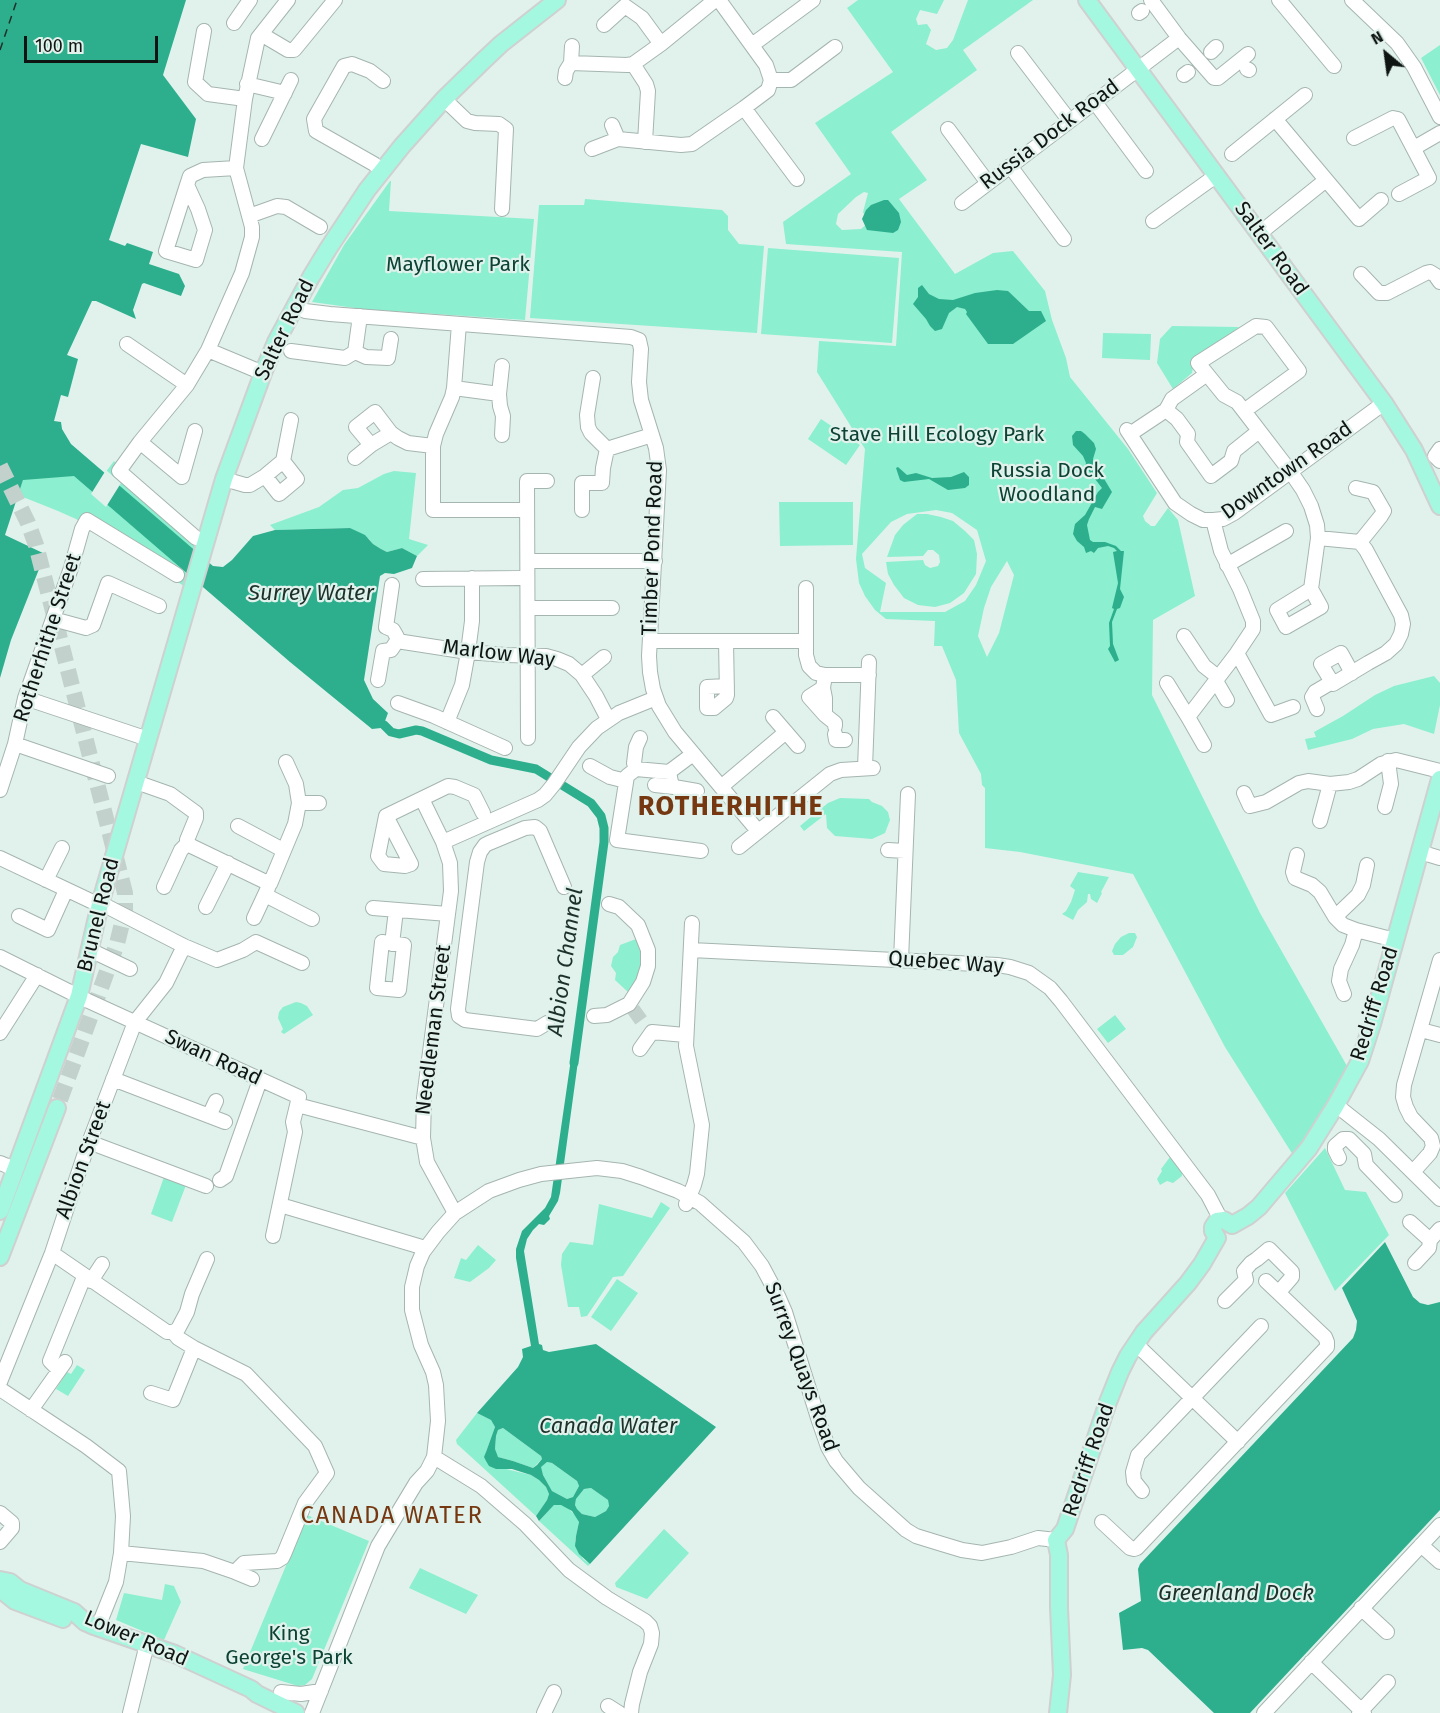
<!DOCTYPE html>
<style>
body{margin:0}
#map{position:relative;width:1440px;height:1713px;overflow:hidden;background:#e1f2ec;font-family:"Fira Sans",sans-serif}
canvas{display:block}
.north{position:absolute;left:1356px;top:24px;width:60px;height:60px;-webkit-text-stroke:4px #e1f2ec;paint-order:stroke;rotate:331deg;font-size:16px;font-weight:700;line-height:24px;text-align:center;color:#0f1512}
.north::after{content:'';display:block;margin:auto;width:21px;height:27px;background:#0f1512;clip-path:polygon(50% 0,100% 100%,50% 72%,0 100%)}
.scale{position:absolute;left:24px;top:36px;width:134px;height:27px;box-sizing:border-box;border:3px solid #0f1512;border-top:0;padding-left:8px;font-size:18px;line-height:21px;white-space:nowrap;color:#0f1512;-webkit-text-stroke:4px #e1f2ec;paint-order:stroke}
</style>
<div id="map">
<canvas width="1440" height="1713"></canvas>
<div class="north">N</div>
<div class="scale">100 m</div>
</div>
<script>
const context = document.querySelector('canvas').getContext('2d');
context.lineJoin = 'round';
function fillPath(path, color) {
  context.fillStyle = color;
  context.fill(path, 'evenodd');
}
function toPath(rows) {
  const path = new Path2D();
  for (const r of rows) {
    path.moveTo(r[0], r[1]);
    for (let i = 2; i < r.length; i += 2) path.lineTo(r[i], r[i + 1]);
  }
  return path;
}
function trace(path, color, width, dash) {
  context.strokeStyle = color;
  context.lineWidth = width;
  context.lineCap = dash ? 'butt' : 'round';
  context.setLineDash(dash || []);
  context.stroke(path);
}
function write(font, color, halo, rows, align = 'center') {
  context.font = font + ' "Fira Sans",sans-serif';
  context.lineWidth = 4.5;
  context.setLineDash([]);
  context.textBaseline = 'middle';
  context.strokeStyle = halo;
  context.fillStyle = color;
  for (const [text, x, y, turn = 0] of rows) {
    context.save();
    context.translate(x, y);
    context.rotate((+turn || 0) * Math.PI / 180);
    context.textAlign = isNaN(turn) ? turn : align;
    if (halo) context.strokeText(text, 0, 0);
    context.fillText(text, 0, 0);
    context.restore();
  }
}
const green = toPath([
 [858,0,944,0,937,14,920,10,916,19,918,25,927,24,931,30,926,44,936,50,947,48,953,40,968,0,1033,0,963,50,977,70,891,132,927,180,899,199,955,274,993,253,1013,251,1045,291,1052,320,1066,358,1070,377,1128,449,1157,493,1143,516,1145,521,1151,526,1155,526,1168,508,1178,520,1195,596,1153,620,1152,695,1260,913,1347,1066,1310,1134,1293,1155,1225,1047,1133,874,1020,852,985,848,985,788,982,785,981,774,959,733,956,680,942,646,934,646,935,621,886,619,875,610,865,596,859,583,856,559,865,449,817,372,819,341,896,346,902,252,786,244,783,222,851,174,815,123,893,72,847,8],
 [864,192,868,193,863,212,868,223,861,229,842,230,836,224,838,214,856,197],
 [936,510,952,513,977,530,986,561,976,585,965,601,945,612,880,612,886,583,865,568,862,554,891,522,907,514],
 [1007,561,1014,575,999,633,987,657,978,636,984,608,991,587],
 [1440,45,1440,95,1421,58],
 [390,181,391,181,389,211,534,219,525,320,362,309,312,302,344,245],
 [585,199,722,210,728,216,728,230,739,244,764,246,757,333,530,318,539,205,584,205],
 [768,248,899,258,892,343,761,334],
 [1172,326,1239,327,1194,362,1192,373,1173,389,1157,363,1160,339],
 [1103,333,1151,334,1150,360,1102,358],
 [821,419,860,445,846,465,808,439],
 [58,438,105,473,114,461,200,534,184,586,76,519,58,511,23,497,17,497,23,480],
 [394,471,416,473,409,539,428,545,417,556,402,548,387,552,381,549,373,544,369,539,350,528,275,530,270,525,319,507,343,490,358,488,384,474],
 [779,502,853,502,853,545,780,546],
 [917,514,927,514,941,517,953,521,965,531,974,540,977,554,976,574,964,593,950,603,935,607,918,605,904,598,894,585,888,574,886,562,923,560,925,565,930,568,938,566,940,562,939,555,933,550,928,550,923,556,887,557,895,535,903,525],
 [1434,676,1440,683,1440,705,1434,734,1404,724,1373,729,1352,739,1308,750,1305,739,1316,737,1314,732,1343,716,1375,695,1394,686],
 [840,798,869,799,872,802,882,806,888,812,890,820,885,833,872,839,835,836,827,828,826,814,804,831,800,826,828,803],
 [1078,872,1109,877,1101,892,1102,893,1097,903,1091,899,1090,894,1088,894,1087,902,1078,910,1073,920,1062,914,1066,911,1071,902,1075,890,1070,886],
 [1129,933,1135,933,1137,937,1133,947,1123,955,1114,955,1112,951,1115,944,1121,937],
 [636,939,640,951,641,963,638,977,631,989,628,992,615,980,616,973,611,966,613,957,618,952,620,945],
 [296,1002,301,1003,307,1006,313,1015,284,1034,281,1032,283,1029,278,1018,279,1012,283,1007],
 [1115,1015,1126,1029,1108,1043,1097,1029],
 [1325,1148,1345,1190,1366,1192,1389,1235,1335,1291,1285,1193],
 [1170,1157,1182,1173,1182,1176,1173,1183,1167,1181,1160,1185,1157,1179,1162,1171,1161,1169],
 [164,1177,186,1185,172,1222,151,1214],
 [661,1202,670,1208,623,1276,613,1277,587,1316,581,1317,579,1307,568,1307,561,1265,562,1254,570,1242,593,1245,599,1204,652,1218],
 [478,1245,496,1260,489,1268,470,1282,454,1278,461,1258,466,1260],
 [617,1279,638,1293,611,1331,591,1317],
 [77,1365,85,1370,68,1396,56,1389,67,1372,71,1374],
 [477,1413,491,1420,495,1427,486,1452,506,1469,531,1475,539,1480,546,1487,549,1494,547,1500,536,1516,457,1444,456,1440],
 [503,1428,541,1456,542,1459,533,1468,513,1461,498,1457,496,1455,495,1449,496,1436,498,1430],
 [547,1462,552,1463,577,1481,579,1486,573,1497,567,1499,552,1491,543,1475,540,1467],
 [591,1488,608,1500,609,1506,606,1511,595,1517,582,1514,577,1509,575,1505,576,1499,584,1489],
 [554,1505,561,1505,567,1507,578,1518,579,1522,575,1541,583,1559,590,1564,588,1566,539,1521],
 [307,1515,369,1541,312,1679,305,1685,298,1686,243,1669],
 [664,1529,689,1553,647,1599,616,1587,615,1583],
 [420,1568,478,1595,466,1614,409,1588],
 [165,1584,174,1586,181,1602,164,1640,116,1620,124,1593,162,1600]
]);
const water = toPath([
 [0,0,186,0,163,75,196,119,188,157,141,144,109,240,125,246,127,243,153,252,149,264,179,274,185,286,181,296,144,283,142,284,133,310,136,319,96,301,92,301,67,355,78,359,68,397,61,395,54,421,61,422,62,429,71,444,213,566,223,567,232,560,253,536,275,530,350,528,365,535,373,544,381,549,387,552,402,548,417,556,412,568,394,574,385,573,380,576,364,680,373,699,388,713,385,721,386,723,381,728,372,729,290,662,74,476,23,480,5,535,45,554,11,640,0,678],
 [884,200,888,200,899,213,901,222,898,230,893,233,867,230,862,219,866,210,871,205],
 [922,285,929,294,939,299,953,300,975,293,997,290,1008,291,1029,311,1041,311,1046,321,1013,344,988,344,966,314,967,312,965,309,957,307,949,313,942,329,935,331,930,326,926,319,913,304,918,297,918,288],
 [1076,431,1081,431,1085,434,1094,443,1096,449,1093,459,1094,465,1103,477,1112,492,1102,509,1095,507,1089,519,1087,525,1090,540,1093,542,1105,542,1116,546,1121,551,1124,551,1120,589,1124,597,1120,608,1117,609,1112,622,1113,644,1119,660,1115,662,1108,649,1110,646,1109,623,1114,609,1112,608,1118,583,1113,552,1117,551,1114,548,1108,546,1098,548,1094,553,1091,551,1086,553,1084,547,1077,541,1073,534,1075,524,1085,515,1098,492,1102,488,1085,466,1086,463,1083,456,1073,445,1072,436],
 [898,467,907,475,916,473,932,478,951,477,964,472,969,477,969,485,965,488,948,490,929,479,904,482,900,480,896,468],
 [572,1052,579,1054,560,1193,558,1201,549,1216,550,1219,544,1225,539,1224,533,1230,527,1239,524,1251,539,1344,542,1345,543,1350,549,1352,596,1344,716,1427,590,1564,579,1554,575,1546,576,1536,579,1522,572,1511,561,1505,554,1505,539,1521,536,1516,547,1500,549,1494,546,1487,539,1480,531,1475,512,1469,496,1469,489,1466,486,1461,484,1457,486,1452,495,1427,491,1420,477,1413,518,1367,523,1357,522,1349,531,1346,516,1258,516,1249,522,1231,545,1208,551,1197],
 [503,1428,541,1456,542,1459,537,1465,533,1468,513,1461,498,1457,495,1449,496,1436,498,1430],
 [547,1462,552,1463,577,1481,579,1486,573,1497,567,1499,552,1491,543,1475,541,1467],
 [591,1488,608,1500,609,1506,606,1511,595,1517,582,1514,577,1509,575,1505,576,1499,584,1489],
 [1385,1242,1413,1297,1420,1303,1428,1305,1440,1302,1440,1510,1250,1713,1214,1713,1148,1650,1142,1648,1123,1650,1119,1613,1141,1601,1138,1569,1140,1564,1353,1338,1356,1330,1357,1321,1342,1288]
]);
const pier = toPath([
 [106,470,121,483,106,507,91,494]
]);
const canal = toPath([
 [384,725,391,732,399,734,416,730,422,731,491,760,536,769,591,803,601,816,604,828,604,842,574,1063]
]);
const ferry = toPath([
 [0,50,17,0]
]);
const minorTunnel = toPath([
 [633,1009,643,1023]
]);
const majorTunnel = toPath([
 [0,466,28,523,36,545,125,893,125,911,117,944,57,1108]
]);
const minor = toPath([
 [1151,0,1179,38,1214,78,1218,78,1248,54],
 [1279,0,1334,66],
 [1352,0,1397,43,1414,67,1440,117],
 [1139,13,1142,11],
 [234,23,250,0],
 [604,25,625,6,642,18,661,44],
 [204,31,195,82,208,94,245,99],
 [261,34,288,50,294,50,335,0],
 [752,45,813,0],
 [572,46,571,63,627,65,633,64,646,84,648,91,645,142],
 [1211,52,1216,47],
 [1018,53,1069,120],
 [633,64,661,44,715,0],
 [1247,69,1249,70],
 [1184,75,1188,72],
 [565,78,566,71,571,63],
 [771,80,791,80,835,47],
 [247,84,285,93],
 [444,99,467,121,475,123,499,124,506,129,502,209],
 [1094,101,1146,171],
 [744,108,797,179],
 [1275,119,1359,219,1381,200],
 [612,125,618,139],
 [948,129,988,183],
 [1354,138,1393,118,1398,119,1429,178,1399,194],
 [262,139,291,80],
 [1414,148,1440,133],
 [592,149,618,139,681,145,692,144,744,108,768,90,771,80,766,65,719,0],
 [1232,154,1305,95],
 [1010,166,1064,239],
 [382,170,374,164,316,131,314,119,344,66,352,64,370,71,383,81],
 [187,185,198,209,205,230,196,260,166,251,187,185,190,176,203,170,236,168],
 [962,203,1179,38],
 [249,216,277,206,286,207,320,227],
 [1153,221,1217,175],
 [1260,233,1326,180],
 [1361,274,1379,293,1387,293,1426,273,1430,272,1435,275,1440,282],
 [295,305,305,311,330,314,631,337,639,340,641,349,639,382,641,400,656,448,659,470,649,656,650,672,653,689,659,706,675,732,758,831],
 [459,324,454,388,452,397,436,434,433,446,433,510,526,510],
 [127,344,187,385],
 [208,350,263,373],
 [291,351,345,358,355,352,366,357,388,358,391,339],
 [355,352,360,316],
 [593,378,587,415,588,427,591,433,607,449],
 [454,388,499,394],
 [1166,410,1177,419,1188,434,1187,442,1211,476,1231,461,1234,451,1259,431],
 [1244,411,1299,371,1266,327,1256,326,1198,363,1224,395,1237,402,1244,411,1290,471,1303,490,1311,506,1317,525,1318,538,1311,589,1277,610,1286,627,1321,607,1311,589],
 [1127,430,1175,503,1191,514,1203,520,1213,520,1223,519,1234,513,1384,403],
 [391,433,371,445,356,427,375,412,391,433,398,438,408,443,433,446],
 [1130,434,1166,410,1172,399,1207,374],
 [502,435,503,416,500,406,499,394,502,366],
 [140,442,182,477,195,431],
 [607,449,652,435],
 [1440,449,1435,456,1440,461],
 [355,458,371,445],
 [265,476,279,494,297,479,283,461],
 [224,479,245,485,250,485,265,476,283,461,291,420],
 [1356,488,1373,492,1384,511,1381,516,1360,542],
 [582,510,582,483,602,483,603,468,607,449],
 [196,538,119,471,140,442,187,385,208,350,242,273,252,237,252,227,236,168,245,99,258,38,288,0],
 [1318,538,1360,542,1366,550,1401,615,1403,624,1401,634,1396,644,1386,653,1368,663,1333,684,1321,664,1341,653,1352,673],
 [528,561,655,561],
 [1227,565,1286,531],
 [423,579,520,578],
 [806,588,806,655,809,666,816,673,825,675,869,675],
 [528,608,612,608],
 [53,619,86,628,93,625,108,583,159,606],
 [1184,636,1204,666,1218,677],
 [397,641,468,652,505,655,546,656,557,659,569,664,582,675,596,696,608,719],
 [650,641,805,641],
 [726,641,727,695,726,698,714,708,707,708,707,687,727,686],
 [1237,653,1271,715,1293,707],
 [582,675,604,657],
 [378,680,383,651,391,650,397,641,397,637,393,630,386,627,392,585],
 [1216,681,1227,700],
 [1167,683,1188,717],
 [823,688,809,697,825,715,825,698,823,688,825,675],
 [25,698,148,739],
 [398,703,434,716,505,748],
 [1317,709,1312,697,1315,692,1332,682],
 [825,715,835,723,835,726],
 [773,717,798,746],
 [447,722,462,685,468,652,472,621,472,578],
 [835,734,836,740,845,740],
 [528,738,527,481,547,481],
 [15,744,108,776],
 [1204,745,1188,717,1237,653,1253,629,1253,621,1240,589,1221,551,1213,520],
 [693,754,669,772,636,769,627,776,617,840,701,851],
 [590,766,610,777,626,781],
 [865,768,869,662],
 [636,769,634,763,636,747,640,738],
 [669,772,671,782,674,787,697,791],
 [136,782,170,794,196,813,196,818,187,840,187,844,181,850,164,887],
 [655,785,674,787],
 [721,787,786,732],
 [0,790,15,744,25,698,71,568,82,529,87,520,177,575],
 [1244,793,1250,806,1266,802,1299,783,1308,781,1330,784,1349,782,1358,779,1381,764,1396,760,1440,771],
 [422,799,443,842,450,863,451,891,424,1098,423,1138,427,1162,455,1213],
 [299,803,319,803],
 [1385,807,1391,784,1388,761],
 [386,816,411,864,405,866,384,864,378,856,386,816],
 [386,816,448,786,455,787,474,795,483,813],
 [1320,821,1330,784],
 [238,826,283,850],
 [443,842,538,800,545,795,554,784,579,747,597,728,619,713,656,698],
 [187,844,270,884,295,824,299,803,296,784,286,762],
 [739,847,830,774,841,770,873,768],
 [888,850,905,851],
 [1420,852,1440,858],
 [1297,855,1293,872,1295,878,1312,885,1320,892,1335,917,1343,925,1356,930,1395,940],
 [0,858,93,902,106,906,184,946,217,960,243,950,256,942,302,963],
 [46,880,62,848],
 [265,895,312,919],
 [206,907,228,863],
 [373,908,448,914],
 [19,916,48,930,66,890],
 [1335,917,1358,895,1363,885,1367,865],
 [254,918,268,888],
 [382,942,404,945,399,990,377,988,382,942],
 [392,944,396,910],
 [90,950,130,969],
 [691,950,997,965,1010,967,1029,973,1050,988,1061,1001,1208,1195,1221,1220],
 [0,957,84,999,299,1097,293,1122,295,1132,273,1236],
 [901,960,908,794],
 [1344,994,1339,981,1341,969,1352,945,1356,930],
 [594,1016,607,1015,629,1004,643,982,648,966,648,950,638,925,619,907,609,904],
 [547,1023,537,1029,465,1020,459,1016,458,1009,477,862,480,852,485,845,489,843,525,828,535,827,540,831,564,887],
 [1421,1030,1440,1035],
 [0,1033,37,975],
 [640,1049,652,1032,685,1035],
 [113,1079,225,1122],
 [1336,1105,1379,1139,1440,1199],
 [305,1107,423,1138],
 [209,1116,216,1101],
 [89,1142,206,1186],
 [1339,1158,1335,1150,1335,1146,1343,1139,1349,1139,1364,1154,1366,1165,1395,1195],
 [0,1163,15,1169],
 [1413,1172,1430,1153,1433,1146,1431,1138,1411,1117,1406,1107,1403,1097,1404,1085,1440,960],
 [220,1180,226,1176,260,1080],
 [686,1204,694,1185,697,1174,702,1125,686,1046,692,923],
 [287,1207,425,1248],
 [1410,1222,1430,1240,1440,1229],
 [52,1253,167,1332,173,1332,178,1338,194,1348,246,1374,315,1446,327,1473,305,1503,284,1554,282,1558,277,1561,244,1563,235,1572,203,1561,121,1553],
 [1415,1263,1429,1248,1430,1240],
 [91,1281,102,1264],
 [1225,1301,1246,1280,1244,1271,1251,1263,1257,1259,1269,1249,1292,1272,1292,1277,1279,1292],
 [173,1332,178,1329,187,1312,192,1294,207,1259],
 [1136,1344,1238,1442],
 [59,1370,50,1361,84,1277],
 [0,1382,52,1253,85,1153,135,1022,166,983,184,946],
 [0,1389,86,1446,119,1471,123,1516,121,1553,116,1582,98,1627],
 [151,1393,173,1400,194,1348],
 [31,1410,65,1362],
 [434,1457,481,1486,525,1524,569,1570,607,1598,645,1621,650,1626,652,1633,651,1644,640,1672,632,1704,631,1713],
 [1142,1491,1134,1481,1133,1472,1138,1455,1261,1326],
 [0,1513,12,1523,12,1528,0,1542],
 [1102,1522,1130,1548,1134,1549,1137,1548,1327,1347,1327,1342,1325,1337,1266,1281],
 [1421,1545,1440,1562],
 [235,1572,252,1579],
 [1361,1608,1387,1632],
 [1311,1662,1364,1713],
 [281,1692,301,1694,321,1691],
 [608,1706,619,1713],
 [130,1713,147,1644],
 [312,1713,378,1546,416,1483,427,1471,434,1457,438,1421,436,1385,433,1372,421,1345,412,1310,412,1287,417,1266,423,1252,438,1232,455,1213,489,1191,519,1180,541,1174,597,1168,622,1171,641,1177,678,1191,700,1203,744,1242,762,1266,778,1296,785,1312,819,1421,828,1447,836,1461,859,1488,906,1530,916,1536,942,1544,962,1550,982,1553,1011,1547,1038,1538,1056,1540],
 [544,1713,554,1692],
 [1264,1713,1440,1525],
 [1359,1713,1388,1682]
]);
const major = toPath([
 [1087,0,1384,403,1414,450,1440,506],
 [0,1211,79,996,100,904,224,479,263,373,276,342,311,277,328,249,367,190,402,146,444,99,483,61,501,44,557,0],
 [1232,1225,1248,1216,1259,1207,1309,1148,1336,1105,1360,1061,1372,1024,1440,779],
 [1217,1238,1213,1231,1213,1227,1217,1221,1224,1220,1232,1225],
 [0,1257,57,1108],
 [0,1580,10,1582,20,1590,74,1612,85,1622,94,1626,175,1654,251,1689,257,1694,296,1713],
 [5,1593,15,1601,63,1619],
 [1058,1713,1062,1675,1059,1607,1059,1555,1056,1540,1065,1529,1108,1402,1120,1372,1128,1356,1144,1332,1188,1283,1202,1264,1217,1238]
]);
const streetNames = [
 ["Russia Dock Road",1050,135,-37],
 ["Salter Road",1271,249,54],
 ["Salter Road",285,330,-64],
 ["Downtown Road",1287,471,-35],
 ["Timber Pond Road",653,548,-88],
 ["Rotherhithe Street",48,638,-72],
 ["Marlow Way",499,654,7],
 ["Brunel Road",99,915,-76],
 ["Quebec Way",946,963,4],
 ["Redriff Road",1375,1004,-73],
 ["Needleman Street",434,1030,-83],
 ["Swan Road",213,1058,25],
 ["Albion Street",84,1160,-70],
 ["Surrey Quays Road",801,1367,70],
 ["Redriff Road",1089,1460,-71],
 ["Lower Road",136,1639,23]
];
const parkNames = [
 ["Mayflower Park",458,265],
 ["Stave Hill Ecology Park",937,435],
 ["Russia Dock",1047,471],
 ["Woodland",1047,495],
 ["King",289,1634],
 ["George's Park",289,1658]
];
const waterNames = [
 ["Surrey Water",311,594],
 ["Albion Channel",566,962,-82],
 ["Canada Water",608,1427],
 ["Greenland Dock",1236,1594]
];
const quarterNames = [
 ["CANADA WATER",392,1516]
];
const districtNames = [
 ["ROTHERHITHE",731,807]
];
fillPath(green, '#8cefcf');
fillPath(water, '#2daf8e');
fillPath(pier, '#e1f2ec');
trace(canal, '#2daf8e', 9);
trace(ferry, '#1c312a', 1.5, [8, 6]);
trace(minorTunnel, '#c2d1cb', 14, [14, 7]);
trace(majorTunnel, '#c2d1cb', 16, [16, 8]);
trace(minor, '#a5b5af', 16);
trace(major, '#cfd0d0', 20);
trace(minor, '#fff', 14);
trace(major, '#a4f8e0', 16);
write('21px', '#0f1512', '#e1f2ec', streetNames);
write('21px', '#0d4335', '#e1f2ec', parkNames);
write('italic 22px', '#1c312a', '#e1f2ec', waterNames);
context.letterSpacing = '1.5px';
write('24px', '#763811', '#e1f2ec', quarterNames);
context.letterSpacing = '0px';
context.letterSpacing = '1.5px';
write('bold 27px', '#763811', '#e1f2ec', districtNames);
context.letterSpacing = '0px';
</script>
